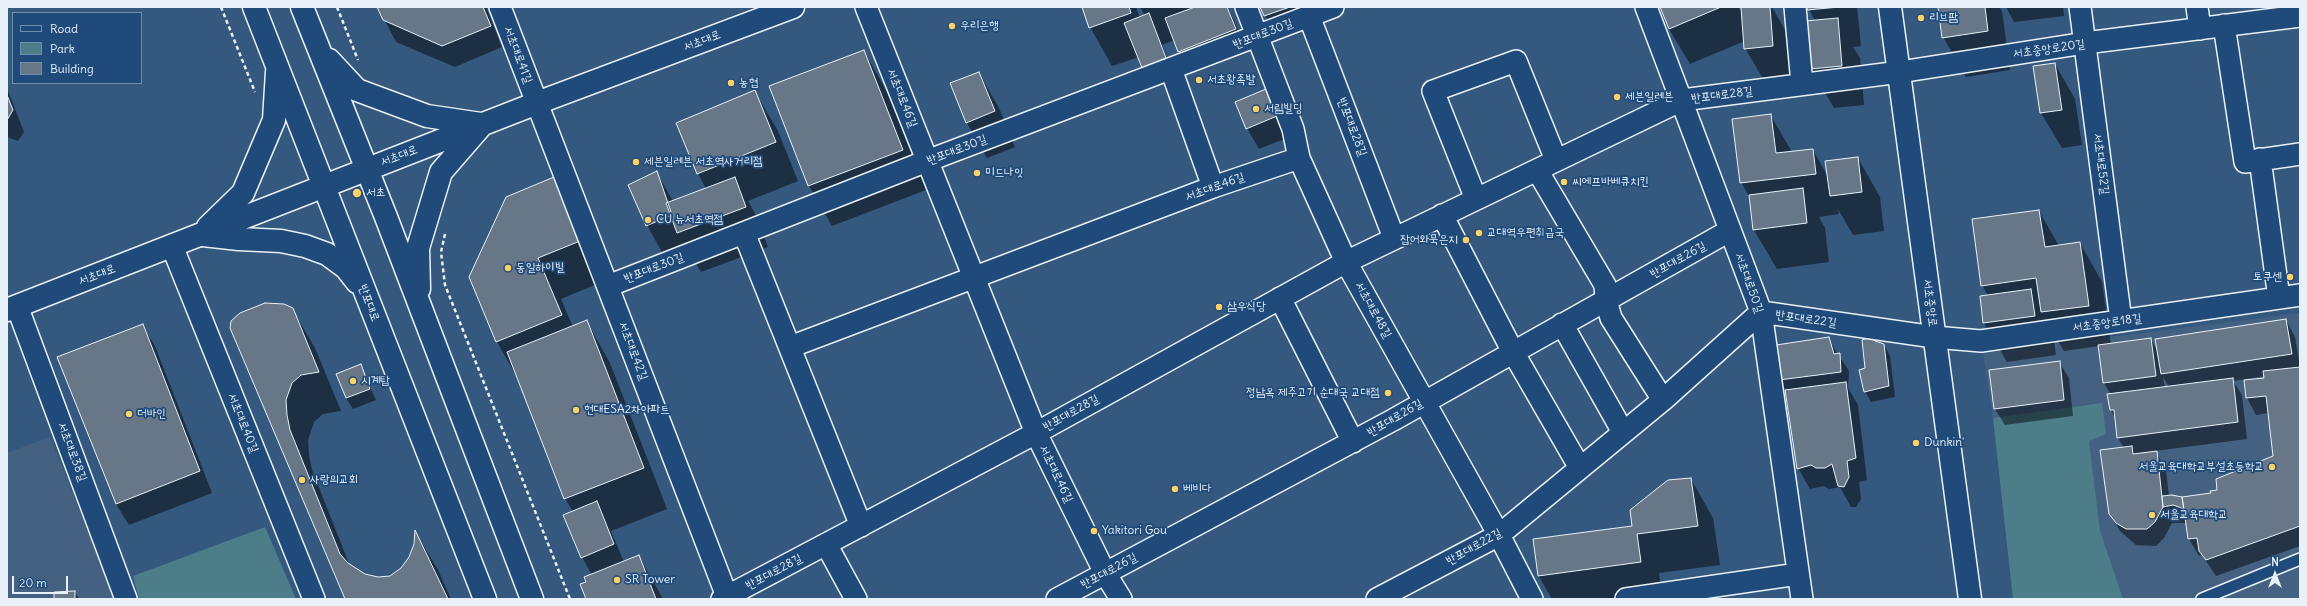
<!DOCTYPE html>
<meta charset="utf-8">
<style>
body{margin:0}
#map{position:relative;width:2307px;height:606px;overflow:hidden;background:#35587e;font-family:Delius,sans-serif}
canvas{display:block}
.frame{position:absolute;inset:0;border:8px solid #e8f1f8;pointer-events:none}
.legend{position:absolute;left:12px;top:12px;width:130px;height:72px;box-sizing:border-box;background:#1f4a7a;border:1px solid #6f8dac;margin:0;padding:5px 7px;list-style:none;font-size:12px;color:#e8f1f8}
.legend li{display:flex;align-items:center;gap:8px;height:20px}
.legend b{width:20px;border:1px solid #6f8dac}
.north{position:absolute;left:2255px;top:554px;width:40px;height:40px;-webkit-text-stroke:3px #1f4a7a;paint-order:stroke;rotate:0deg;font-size:11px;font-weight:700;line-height:16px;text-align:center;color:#e8f1f8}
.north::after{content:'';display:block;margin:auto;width:14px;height:18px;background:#e8f1f8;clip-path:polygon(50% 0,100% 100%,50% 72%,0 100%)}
.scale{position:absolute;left:12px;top:576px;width:56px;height:18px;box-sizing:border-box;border:2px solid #e8f1f8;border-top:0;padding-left:5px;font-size:12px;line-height:14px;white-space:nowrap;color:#e8f1f8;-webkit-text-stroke:3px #1f4a7a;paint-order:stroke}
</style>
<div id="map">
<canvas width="2307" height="606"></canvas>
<div class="frame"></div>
<ul class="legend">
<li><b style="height:5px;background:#1f4a7a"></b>Road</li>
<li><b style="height:11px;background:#4c7d89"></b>Park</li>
<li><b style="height:11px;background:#687787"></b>Building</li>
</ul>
<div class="north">N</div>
<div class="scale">20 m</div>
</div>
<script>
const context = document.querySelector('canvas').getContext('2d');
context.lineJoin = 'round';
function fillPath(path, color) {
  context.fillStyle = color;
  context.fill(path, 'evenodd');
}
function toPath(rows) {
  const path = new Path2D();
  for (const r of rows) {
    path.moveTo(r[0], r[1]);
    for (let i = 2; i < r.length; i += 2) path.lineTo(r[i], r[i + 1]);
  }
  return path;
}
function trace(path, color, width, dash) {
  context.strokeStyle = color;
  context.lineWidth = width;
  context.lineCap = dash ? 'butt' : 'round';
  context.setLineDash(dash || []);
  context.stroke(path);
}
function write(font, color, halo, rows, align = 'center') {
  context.font = font + ' Delius,"Poor Story",sans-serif';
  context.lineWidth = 3.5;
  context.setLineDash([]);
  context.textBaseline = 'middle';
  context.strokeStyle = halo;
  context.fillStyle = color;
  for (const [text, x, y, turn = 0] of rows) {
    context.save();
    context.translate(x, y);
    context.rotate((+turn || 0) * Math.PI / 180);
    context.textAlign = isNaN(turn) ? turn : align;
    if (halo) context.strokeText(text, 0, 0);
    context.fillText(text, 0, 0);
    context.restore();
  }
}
const built = toPath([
 [2300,313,2300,599,2013,599,1995,431,1983,353],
 [50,437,106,576,113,599,7,599,7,453]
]);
const green = toPath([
 [2102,403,2106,434,2089,441,2100,531,2123,599,2013,599,1993,418],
 [265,527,296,599,139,599,133,576]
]);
const shadow = toPath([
 [378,7,486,7,502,47,455,67,396,42],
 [1083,7,1136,7,1140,18,1145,16,1140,7,1228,7,1245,46,1189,68,1175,40,1162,45,1172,70,1149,79,1139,57,1112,66,1090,27],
 [1261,7,1295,7,1299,17,1271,27],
 [1663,7,1738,7,1743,14,1742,7,1772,7,1789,37,1793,82,1766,84,1745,48,1745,41,1690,64,1669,29],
 [1808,7,1857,7,1861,46,1853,47,1860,58,1864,105,1834,108,1811,69,1815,21],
 [1939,7,1999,7,2002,11,2010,70,1966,77,1943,37],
 [2006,7,2063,7,2064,16,2014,22],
 [864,51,887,92,926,190,832,226,809,186],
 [2055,64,2075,99,2082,145,2062,148,2041,113,2034,67],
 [979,73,999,108,1015,147,987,158,967,123],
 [7,88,24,132,18,141,7,137],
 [1266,90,1278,112,1289,137,1259,149,1247,128],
 [755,92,778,131,798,181,748,201,757,217,768,247,701,272,691,256,669,265,647,225,657,173,673,201,706,189,698,173],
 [1771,116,1792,152,1813,150,1828,177,1858,158,1880,197,1884,231,1853,235,1838,209,1839,214,1819,217,1825,228,1829,262,1777,269,1754,230,1750,198,1741,182],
 [553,179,577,219,602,282,561,299,573,327,587,322,610,363,667,509,611,531,624,562,639,556,663,599,587,599,587,583,592,575,582,557,573,512,565,498,518,379,497,342],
 [2039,211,2059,246,2080,243,2102,282,2111,345,2151,339,2158,352,2286,320,2295,337,2300,367,2300,546,2216,576,2202,555,2199,556,2189,539,2187,523,2172,523,2164,538,2156,546,2136,545,2120,531,2110,514,2124,448,2118,438,2116,420,2111,410,2109,395,2111,395,2104,383,2099,346,2064,351,2053,332,2056,355,2007,362,1984,323,1988,296,1982,285],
 [2265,376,2265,379,2245,381,2247,398,2256,415,2269,413,2274,456,2212,494,2183,498,2169,497,2166,469,2155,451,2247,439,2242,395,2233,381],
 [2163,377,2169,387,2165,388],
 [274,304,292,309,315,348,341,411,323,414,314,422,308,440,309,455,312,470,350,566,365,575,378,578,391,576,402,569,410,557,416,533,438,570,451,599,346,599,234,319,256,306],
 [142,325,155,346,212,493,129,525,116,504,58,357],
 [1828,339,1849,371,1848,388,1858,405,1867,480,1859,482,1861,499,1856,507,1851,507,1840,487,1829,489,1824,486,1810,489,1798,468,1786,391,1780,380],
 [1875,342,1884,345,1890,356,1895,397,1871,402,1865,391],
 [2059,362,2069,378,2073,416,2005,425,1995,409],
 [360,365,376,400,353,409,346,398],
 [1691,479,1713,518,1720,565,1659,573,1662,599,1552,599,1538,575,1633,527],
 [75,592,79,599,55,599]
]);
const building = toPath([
 [377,7,483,7,491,26,442,46,383,20,377,7],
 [1082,7,1129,7,1131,13,1089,28,1082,7],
 [1195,7,1227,7,1236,29,1178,52,1165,18,1195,7],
 [1260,7,1290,7,1264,16,1260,7],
 [1660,7,1721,7,1669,29,1660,7],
 [1741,7,1770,7,1773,46,1744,49,1741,7],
 [1807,7,1839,7,1807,10,1807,7],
 [1938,7,1985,7,1988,31,1942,38,1938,7],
 [1149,13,1166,58,1142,68,1124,23,1149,13],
 [1838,18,1842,66,1810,69,1805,21,1838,18],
 [864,50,903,150,808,186,769,86,864,50],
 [2055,63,2062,110,2040,113,2033,66,2055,63],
 [979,72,995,111,966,123,950,83,979,72],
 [1266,89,1277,116,1246,129,1235,102,1266,89],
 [755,90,776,142,697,174,676,123,755,90],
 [7,95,13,110,7,120,7,95],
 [1771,114,1776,153,1813,149,1816,174,1740,183,1732,119,1771,114],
 [1858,157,1862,192,1830,196,1825,161,1858,157],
 [657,171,672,215,646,226,628,185,657,171],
 [554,177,580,241,538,258,562,315,496,342,469,277,506,197,554,177],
 [735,177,746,207,677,233,666,203,735,177],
 [1803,188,1807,223,1753,230,1749,195,1803,188],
 [2039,210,2045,247,2080,242,2089,306,2041,312,2036,278,1981,286,1972,219,2039,210],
 [2031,289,2035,316,1983,323,1980,296,2031,289],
 [265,303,284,304,293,308,319,372,301,375,292,383,286,400,287,415,290,430,340,554,348,563,365,574,378,577,390,576,401,568,409,557,414,544,415,530,448,599,345,599,230,328,231,321,240,313,265,303],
 [2286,319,2292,354,2161,374,2155,339,2286,319],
 [587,320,644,468,564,499,507,352,587,320],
 [143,324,200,471,116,504,57,357,143,324],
 [1829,337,1834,354,1840,353,1841,372,1779,380,1776,345,1829,337],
 [1871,337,1875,341,1884,344,1889,386,1864,392,1859,370,1865,368,1862,340,1871,337],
 [2151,338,2156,376,2103,383,2098,345,2151,338],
 [2060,361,2064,400,1994,409,1989,370,2060,361],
 [361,364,370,389,346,398,336,374,361,364],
 [2300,367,2300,526,2206,560,2199,551,2197,538,2188,539,2182,497,2211,493,2210,491,2217,490,2216,479,2273,456,2266,396,2246,398,2244,380,2264,378,2263,371,2300,367],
 [2233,378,2238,422,2117,438,2114,410,2110,410,2107,394,2233,378],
 [1846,382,1856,458,1847,461,1849,477,1844,487,1838,486,1832,464,1825,468,1816,468,1811,465,1797,469,1785,390,1846,382],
 [2132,446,2133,454,2157,451,2163,507,2155,522,2147,529,2126,529,2116,523,2109,514,2100,450,2132,446],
 [1691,478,1698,526,1637,534,1641,562,1538,576,1533,539,1632,526,1630,510,1668,480,1691,478],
 [2172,495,2182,497,2184,509,2173,505,2163,507,2162,496,2172,495],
 [597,501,614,544,581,558,563,515,597,501],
 [639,555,656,599,586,599,580,584,586,582,584,577,639,555],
 [75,591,75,599,54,599,54,592,75,591]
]);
const path = toPath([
 [221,7,255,92],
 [337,7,358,60],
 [445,234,441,252,445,285,570,599]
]);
const lane = toPath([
 [2202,599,2300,559]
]);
const street = toPath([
 [500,7,728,599],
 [866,7,1036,433,1105,573,1121,599],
 [1246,7,1293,129,1299,158,1346,262,1499,535,1532,599],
 [1646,7,1761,312,1802,599],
 [1795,7,1802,84],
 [2080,7,2121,321],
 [2197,7,2200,29],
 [1309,16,1394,238],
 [2224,25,2245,162,2300,154],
 [1171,69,1213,187],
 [2260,159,2279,298],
 [1537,170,1605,285,1606,300,1611,318,1663,400],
 [1476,199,1433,91,1516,61,1556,160],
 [1442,215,1513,352,1580,468],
 [744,233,861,526],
 [172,246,314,599],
 [608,286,927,161,1333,7],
 [1280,298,1353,442],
 [17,306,126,599],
 [1562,324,1623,432],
 [790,347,1213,187,1299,158],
 [826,544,856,599],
 [722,599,1036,433,1346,262,1682,100,1900,72,2085,43,2300,16],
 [1057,599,1393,420,1729,231],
 [1377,599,1499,535,1663,400,1761,312,1934,337,1981,341,2300,295],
 [1626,599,1798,574]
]);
const secondary = toPath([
 [1890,7,1970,599]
]);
const primary = toPath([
 [254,7,485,599],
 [302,7,386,217,532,599],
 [329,60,357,90,427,116,481,124],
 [208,227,243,193,274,120,277,72],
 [203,235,239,239,281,241,305,246,327,254,346,268,357,282],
 [419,289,418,248,441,172,480,127],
 [7,310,537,103,793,7]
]);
const markers = [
 [1921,18,4,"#ffd166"],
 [952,26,4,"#ffd166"],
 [1199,80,4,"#ffd166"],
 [731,83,4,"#ffd166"],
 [1617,97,4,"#ffd166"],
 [1256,109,4,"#ffd166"],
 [636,162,4,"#ffd166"],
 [977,173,4,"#ffd166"],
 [1564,182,4,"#ffd166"],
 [357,193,5,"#ffd166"],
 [648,220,4,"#ffd166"],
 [1479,233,4,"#ffd166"],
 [1466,240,4,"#ffd166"],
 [508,268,4,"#ffd166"],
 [2290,277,4,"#ffd166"],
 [1219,307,4,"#ffd166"],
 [353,381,4,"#ffd166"],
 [1388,393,4,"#ffd166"],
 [576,410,4,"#ffd166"],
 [129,414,4,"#ffd166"],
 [1916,443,4,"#ffd166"],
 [2272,467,4,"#ffd166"],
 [302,480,4,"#ffd166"],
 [1175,489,4,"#ffd166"],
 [2152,515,4,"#ffd166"],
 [1094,531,4,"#ffd166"],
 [617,580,4,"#ffd166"]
];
const poiNames = [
 ["리브팜",1929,18],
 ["우리은행",960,26],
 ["서초왕족발",1207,80],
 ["농협",739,83],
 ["세븐일레븐",1625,97],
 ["서림빌딩",1264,109],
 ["세븐일레븐 서초역사거리점",644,162],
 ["미드나잇",985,173],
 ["씨에프바베큐치킨",1572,182],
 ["서초",366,193],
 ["CU 뉴서초역점",656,220],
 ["교대역우편취급국",1487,233],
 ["잡어와묵은지",1458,240,"right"],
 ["동일하이빌",516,268],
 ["토쿠센",2282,277,"right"],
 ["삼우식당",1227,307],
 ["시계탑",361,381],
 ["정남옥 제주고기 순대국 교대점",1380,393,"right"],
 ["현대ESA2차아파트",584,410],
 ["더바인",137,414],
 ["Dunkin'",1924,443],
 ["서울교육대학교부설초등학교",2264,467,"right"],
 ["사랑의교회",310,480],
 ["베비다",1183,489],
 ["서울교육대학교",2160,515],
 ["Yakitori Gou",1102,531],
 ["SR Tower",625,580]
];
const streetNames = [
 ["반포대로30길",1263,34,-21],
 ["서초대로",702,41,-21],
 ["서초중앙로20길",2049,49,-8],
 ["서초대로41길",518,55,69],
 ["반포대로28길",1722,95,-7],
 ["서초대로46길",902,98,68],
 ["반포대로28길",1352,127,69],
 ["반포대로30길",957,150,-21],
 ["서초대로",399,156,-21],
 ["서초대로52길",2101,164,83],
 ["서초대로46길",1215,187,-20],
 ["반포대로26길",1678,260,-29],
 ["반포대로30길",654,268,-21],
 ["서초대로",97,275,-21],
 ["서초대로50길",1749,283,70],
 ["반포대로",369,303,69],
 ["서초중앙로",1930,303,83],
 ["서초대로48길",1373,310,61],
 ["반포대로22길",1806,319,8],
 ["서초중앙로18길",2107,323,-8],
 ["서초대로42길",633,351,69],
 ["반포대로28길",1071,413,-29],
 ["반포대로26길",1395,418,-30],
 ["서초대로40길",243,423,68],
 ["서초대로38길",72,452,69],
 ["서초대로46길",1056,474,64],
 ["반포대로22길",1474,547,-29],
 ["반포대로26길",1109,571,-28],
 ["반포대로28길",774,572,-28]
];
fillPath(built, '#446181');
fillPath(green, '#4c7d89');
fillPath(shadow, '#0007');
fillPath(building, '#687787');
trace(building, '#e8f1f8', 1);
trace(lane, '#e8f1f8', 14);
trace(street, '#e8f1f8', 24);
trace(secondary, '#e8f1f8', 25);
trace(primary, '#e8f1f8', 25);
trace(path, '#e8f1f8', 2.5, [4, 3]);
trace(lane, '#1f4a7a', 11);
trace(street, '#1f4a7a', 21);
trace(secondary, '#1f4a7a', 22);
trace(primary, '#1f4a7a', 22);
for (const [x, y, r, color] of markers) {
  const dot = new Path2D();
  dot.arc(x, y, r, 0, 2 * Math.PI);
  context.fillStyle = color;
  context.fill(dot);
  trace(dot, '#1f4a7a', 1.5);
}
write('12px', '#e8f1f8', '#1f4a7a', poiNames, 'left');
write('12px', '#e8f1f8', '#1f4a7a', streetNames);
</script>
